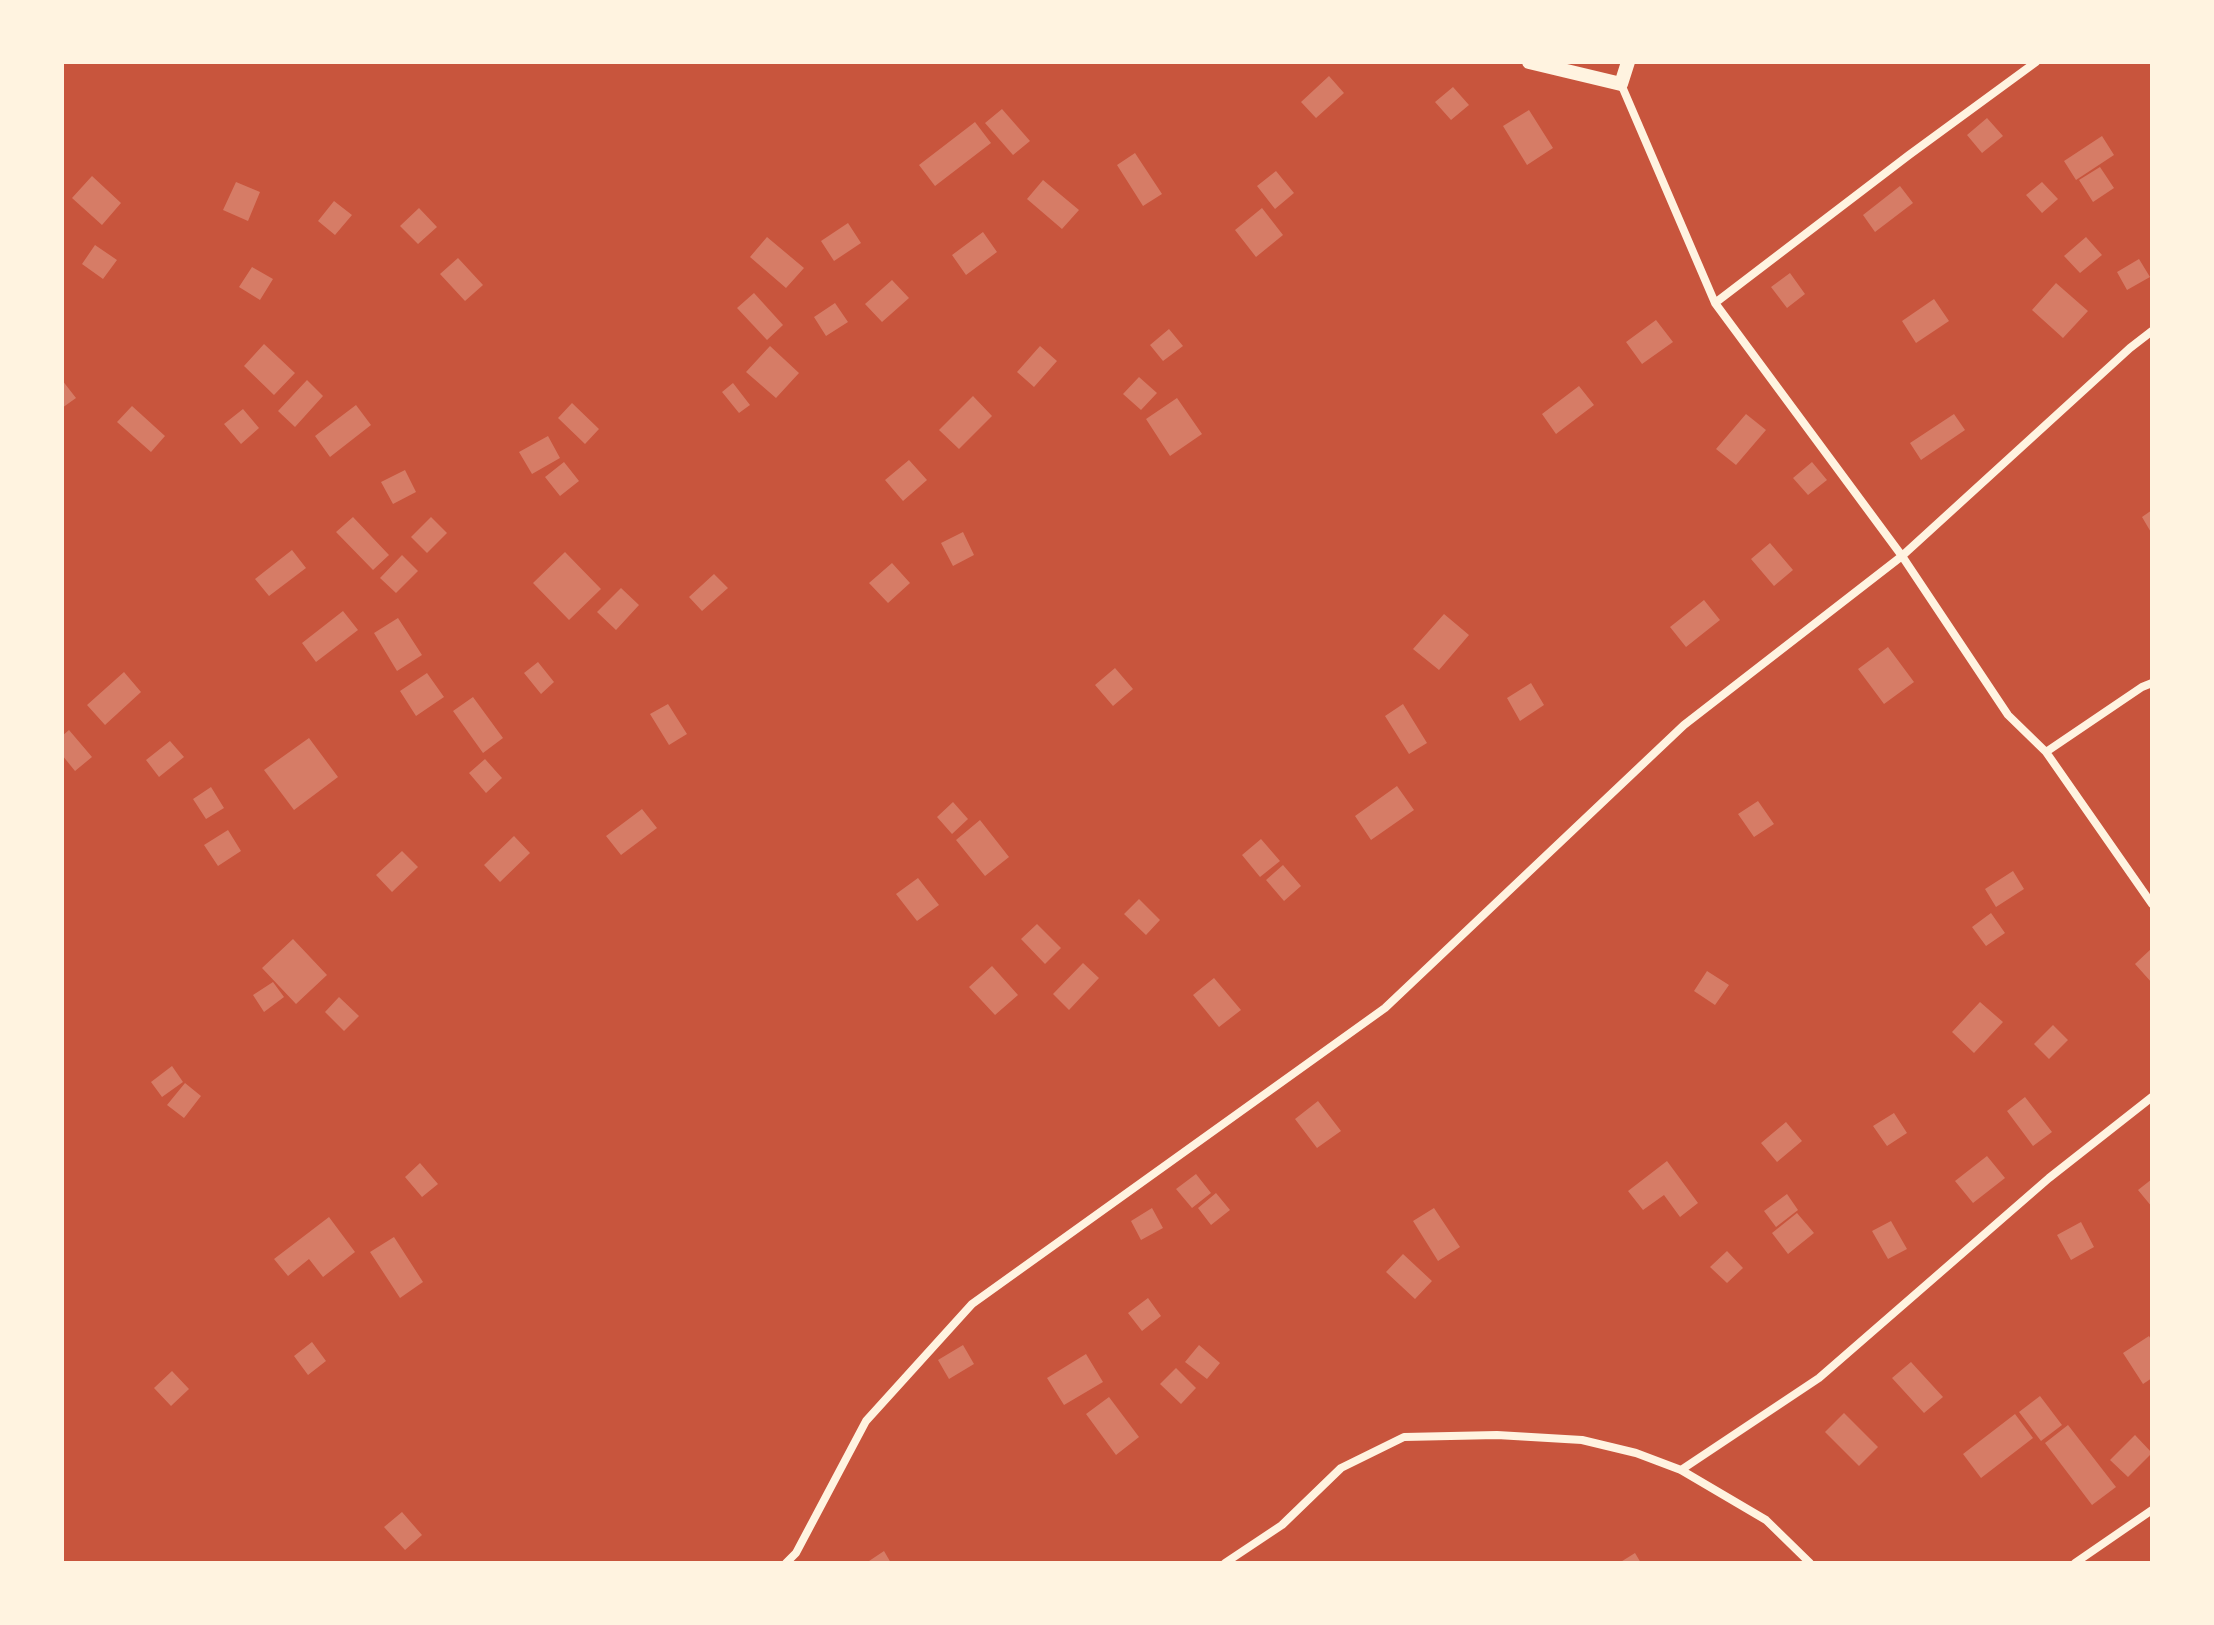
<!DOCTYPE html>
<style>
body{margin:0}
#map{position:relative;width:2214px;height:1625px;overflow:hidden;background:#c8553d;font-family:"PT Sans",sans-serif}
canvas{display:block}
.frame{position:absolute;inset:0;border:64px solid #fff3e0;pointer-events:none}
</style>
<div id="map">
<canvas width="2214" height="1625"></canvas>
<div class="frame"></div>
</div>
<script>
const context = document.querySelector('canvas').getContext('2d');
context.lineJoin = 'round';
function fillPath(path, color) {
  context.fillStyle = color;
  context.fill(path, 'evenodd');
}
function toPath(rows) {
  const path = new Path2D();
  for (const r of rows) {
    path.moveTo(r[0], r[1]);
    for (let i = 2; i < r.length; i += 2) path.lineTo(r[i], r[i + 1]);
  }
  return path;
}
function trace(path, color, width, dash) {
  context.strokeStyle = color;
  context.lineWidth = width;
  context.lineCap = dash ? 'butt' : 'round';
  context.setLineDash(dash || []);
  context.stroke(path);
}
const building = toPath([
 [1329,76,1344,93,1316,118,1301,102],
 [1453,87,1469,105,1451,120,1435,102],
 [1002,109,1030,141,1013,155,985,123],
 [1529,110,1553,148,1527,165,1503,126],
 [1987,118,2003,136,1982,153,1967,135],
 [975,122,991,143,935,186,919,165],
 [2102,136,2114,155,2076,180,2064,161],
 [1135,153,1162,194,1143,206,1117,165],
 [2100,167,2114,188,2093,202,2079,180],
 [1276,171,1294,193,1275,209,1257,186],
 [92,176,121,203,102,225,72,198],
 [1043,180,1079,210,1062,229,1027,199],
 [236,182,260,192,248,221,223,210],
 [2042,182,2058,199,2042,213,2026,195],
 [1900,186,1913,203,1875,232,1863,215],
 [334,201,352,215,335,235,318,221],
 [419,208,437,227,418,244,400,226],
 [1262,208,1283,235,1256,257,1235,230],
 [848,223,861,243,834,261,821,241],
 [983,232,997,252,966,275,952,255],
 [767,237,804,268,786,288,750,257],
 [2086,237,2102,255,2080,273,2064,256],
 [95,245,117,260,103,279,82,264],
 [458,258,483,285,465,301,440,274],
 [2139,259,2150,277,2127,290,2117,272],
 [252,267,273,279,260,300,239,287],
 [1790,273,1805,294,1787,308,1771,287],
 [892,280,909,298,882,322,865,304],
 [2056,283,2088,311,2063,338,2032,310],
 [754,293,783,325,767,340,737,308],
 [1934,299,1949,321,1916,343,1902,321],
 [835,303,848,322,826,336,814,317],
 [1656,320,1673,342,1642,364,1626,342],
 [1169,329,1183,346,1163,361,1150,345],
 [264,344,295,373,274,395,244,366],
 [770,346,799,373,776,398,746,372],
 [1040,346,1057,361,1034,387,1017,372],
 [1139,377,1157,393,1141,410,1123,394],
 [62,380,76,398,62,408],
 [307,380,323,396,295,427,278,411],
 [733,383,750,405,739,413,722,392],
 [1579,386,1594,405,1556,434,1542,414],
 [973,396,992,416,959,449,939,430],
 [1177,398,1202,434,1170,456,1146,419],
 [572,403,599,429,585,444,558,418],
 [356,405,371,425,330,457,315,436],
 [132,406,165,436,151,452,117,422],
 [243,409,259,428,241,444,224,424],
 [1746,414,1766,430,1736,465,1716,449],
 [1954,414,1965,430,1921,460,1910,443],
 [548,436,560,458,532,474,519,452],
 [909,460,927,480,903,501,885,480],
 [564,462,579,481,560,496,545,477],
 [1812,462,1827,480,1808,495,1793,478],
 [405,470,416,492,393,504,381,482],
 [2152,510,2152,534,2142,517],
 [353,517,389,555,373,570,336,532],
 [431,517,447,533,427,553,411,537],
 [963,532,974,555,953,566,941,543],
 [1770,543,1793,570,1774,586,1751,559],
 [292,550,306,568,269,596,255,579],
 [565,552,601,589,569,620,533,583],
 [402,555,418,571,396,593,380,578],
 [892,563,910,583,888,603,869,583],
 [714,574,728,588,702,611,689,597],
 [621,588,639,605,616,630,597,612],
 [1704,600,1720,620,1686,647,1670,627],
 [343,611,358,630,316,662,302,643],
 [1444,614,1469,635,1439,670,1413,649],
 [398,618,422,655,397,671,374,633],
 [1888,647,1914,682,1884,704,1858,669],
 [538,662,554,682,541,694,524,673],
 [1115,668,1133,689,1113,706,1095,685],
 [124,672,141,692,105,725,87,705],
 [427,673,444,697,416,716,400,691],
 [1531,683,1544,705,1520,721,1507,698],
 [473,697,503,738,483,753,453,711],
 [668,704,687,734,669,745,650,714],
 [1403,704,1427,743,1409,754,1385,716],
 [69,730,92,757,75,771,62,755,62,736],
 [309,738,338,777,294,810,264,770],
 [170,741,184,757,159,777,146,760],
 [485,759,502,778,486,793,469,773],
 [1397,786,1414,810,1371,840,1355,816],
 [211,787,224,808,206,819,193,799],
 [1758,801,1774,824,1754,837,1738,814],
 [953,802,968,819,952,834,937,817],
 [642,809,657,828,621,855,606,836],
 [980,820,1009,857,985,876,956,840],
 [228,830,241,851,218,866,204,845],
 [514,836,530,853,500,882,484,865],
 [1261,839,1280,861,1260,877,1242,855],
 [402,851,418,867,392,892,376,875],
 [1283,865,1301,886,1284,901,1266,880],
 [2013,871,2024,889,1996,907,1985,889],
 [918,878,939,905,917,921,896,894],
 [1139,899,1160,920,1146,935,1124,914],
 [1991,913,2005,933,1986,946,1972,927],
 [1037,924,1061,948,1045,964,1021,939],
 [293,939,327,975,296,1004,262,968],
 [2152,948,2152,983,2135,964],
 [1083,963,1099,978,1069,1010,1053,994],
 [992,966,1018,995,995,1015,969,987],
 [1707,971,1729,985,1715,1005,1694,991],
 [1214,978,1241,1010,1219,1027,1193,995],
 [273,982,284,997,264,1012,253,995],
 [339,997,359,1016,344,1031,325,1012],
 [1980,1002,2003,1022,1974,1053,1952,1032],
 [2053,1025,2068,1040,2049,1059,2034,1044],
 [172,1066,183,1082,162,1097,151,1082],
 [185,1083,201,1096,184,1118,167,1105],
 [2025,1097,2052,1132,2033,1146,2007,1111],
 [1318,1101,1341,1131,1317,1148,1295,1119],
 [1894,1113,1907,1133,1887,1146,1873,1126],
 [1786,1122,1802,1141,1777,1162,1761,1143],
 [1987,1156,2005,1178,1973,1203,1955,1181],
 [1667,1161,1698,1203,1680,1217,1664,1195,1643,1210,1628,1191],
 [420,1163,438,1184,422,1197,405,1177],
 [1196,1174,1211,1193,1192,1208,1176,1189],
 [2152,1179,2152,1207,2138,1190],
 [1216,1193,1230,1210,1211,1225,1198,1208],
 [1787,1194,1798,1210,1776,1227,1764,1211],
 [1152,1208,1163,1228,1141,1240,1131,1221],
 [1434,1208,1460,1247,1438,1261,1413,1221],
 [1797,1213,1814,1233,1788,1254,1772,1233],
 [329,1217,355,1252,323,1277,309,1259,288,1276,274,1259],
 [1891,1221,1907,1249,1888,1259,1872,1231],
 [2081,1222,2094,1247,2071,1260,2057,1235],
 [394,1237,423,1282,400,1298,370,1252],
 [1727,1251,1743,1268,1727,1283,1710,1267],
 [1403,1254,1432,1281,1415,1299,1386,1272],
 [1148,1298,1161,1316,1142,1331,1128,1313],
 [2149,1336,2152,1341,2152,1378,2143,1384,2123,1353],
 [312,1342,326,1361,308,1375,294,1356],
 [963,1345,974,1364,949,1379,938,1360],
 [1199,1345,1220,1363,1207,1379,1185,1362],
 [1086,1354,1103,1382,1064,1405,1047,1378],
 [1911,1362,1943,1397,1924,1413,1892,1378],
 [1176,1368,1196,1388,1181,1404,1160,1384],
 [172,1371,189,1389,171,1406,154,1388],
 [2040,1396,2062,1425,2041,1441,2019,1412],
 [1109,1397,1139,1437,1116,1455,1086,1414],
 [1844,1413,1878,1447,1859,1466,1825,1432],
 [2015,1414,2033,1438,1981,1478,1963,1454],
 [2068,1425,2116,1487,2092,1505,2045,1443],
 [2135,1435,2152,1453,2128,1477,2110,1460],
 [402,1512,422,1535,405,1550,384,1527],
 [884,1551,891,1563,866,1563],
 [1635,1553,1641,1563,1619,1563]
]);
const minor = toPath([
 [1621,84,1715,303,1909,155,2036,62],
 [1715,303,1902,556,2008,715,2046,752,2152,904],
 [2046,752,2142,687,2152,683],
 [1681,1470,1819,1378,2049,1178,2152,1097],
 [786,1563,796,1553,866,1421,972,1304,1385,1008,1684,725,1902,556,2130,348,2152,331],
 [1225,1563,1282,1525,1341,1468,1404,1437,1497,1435,1582,1440,1636,1453,1681,1470,1766,1520,1810,1563],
 [2075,1563,2152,1510]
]);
const tertiary = toPath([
 [1529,62,1621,84,1628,62]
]);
fillPath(building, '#d67c66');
trace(minor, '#fff3e0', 8);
trace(tertiary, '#fff3e0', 14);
</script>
